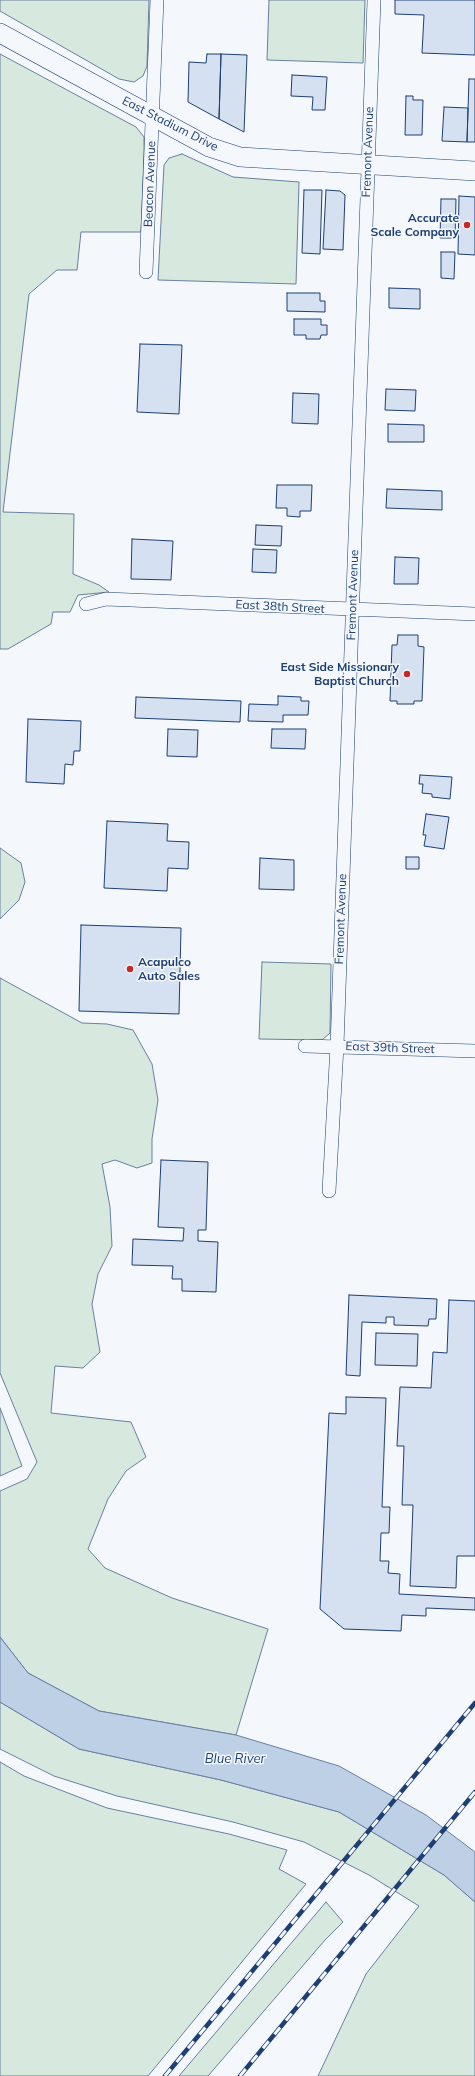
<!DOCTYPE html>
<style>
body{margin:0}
canvas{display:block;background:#f4f7fb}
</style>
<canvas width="475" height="2076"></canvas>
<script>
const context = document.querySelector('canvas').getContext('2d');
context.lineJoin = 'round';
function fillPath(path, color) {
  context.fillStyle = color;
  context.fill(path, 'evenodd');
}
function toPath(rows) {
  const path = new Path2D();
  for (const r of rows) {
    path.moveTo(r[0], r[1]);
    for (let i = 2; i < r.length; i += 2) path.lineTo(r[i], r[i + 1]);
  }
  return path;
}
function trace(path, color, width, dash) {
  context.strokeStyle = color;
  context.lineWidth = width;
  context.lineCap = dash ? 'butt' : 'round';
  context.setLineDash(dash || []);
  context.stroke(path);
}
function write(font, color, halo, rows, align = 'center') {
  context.font = font + ' Mulish,sans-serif';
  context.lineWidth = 3;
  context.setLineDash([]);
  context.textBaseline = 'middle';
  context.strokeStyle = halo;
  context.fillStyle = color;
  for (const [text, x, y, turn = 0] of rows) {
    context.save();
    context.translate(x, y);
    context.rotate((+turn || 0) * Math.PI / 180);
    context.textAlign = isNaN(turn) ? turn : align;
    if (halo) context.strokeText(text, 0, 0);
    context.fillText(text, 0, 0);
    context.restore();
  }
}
const green = toPath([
 [0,0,149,0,147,66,143,76,134,82,119,79,0,11,0,0],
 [269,0,365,0,363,63,267,60,269,0],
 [0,54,136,127,144,137,144,155,141,232,81,232,77,270,57,270,29,294,3,512,74,514,73,574,99,585,109,592,78,595,70,612,53,612,51,624,8,649,0,649,0,54],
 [182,154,233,177,299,182,296,284,158,280,164,165,169,158,182,154],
 [0,848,21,863,25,882,19,900,0,919,0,848],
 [262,962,331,964,330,1033,322,1040,259,1039,262,962],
 [0,978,82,1023,107,1024,133,1030,152,1064,158,1100,152,1139,152,1163,137,1168,115,1160,102,1164,110,1207,112,1246,98,1274,92,1304,100,1352,83,1368,55,1366,51,1413,131,1422,146,1457,126,1471,108,1499,88,1549,105,1568,172,1598,268,1629,236,1735,99,1711,28,1673,0,1637,0,1491,27,1479,37,1462,0,1373,0,978],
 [0,1408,22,1466,0,1476,0,1408],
 [0,1702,79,1749,221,1780,339,1812,444,1875,475,1902,475,2076,318,2076,366,1974,419,1906,369,1875,304,1842,233,1822,117,1796,54,1776,0,1749,0,1702],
 [0,1762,24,1776,107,1808,229,1834,287,1850,279,1869,306,1884,148,2076,0,2076,0,1762],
 [326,1902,343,1922,325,1940,208,2076,179,2076,326,1902]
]);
const water = toPath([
 [0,1637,28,1673,99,1711,236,1735,339,1766,426,1815,475,1852,475,1902,444,1875,339,1812,221,1780,79,1749,0,1702,0,1637]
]);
const building = toPath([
 [395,0,475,0,475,55,422,53,424,15,395,14,395,0],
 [207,54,221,54,219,119,188,102,189,62,206,63,207,54],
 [221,54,247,55,244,132,219,119,221,54],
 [292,75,327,77,325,110,312,110,313,97,291,96,292,75],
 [469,79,475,79,475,142,467,142,469,79],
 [406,96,413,96,413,100,423,100,422,135,405,135,406,96],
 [444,107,468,108,467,142,442,141,444,107],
 [304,190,322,190,320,254,302,253,304,190],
 [326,190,340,191,345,195,343,250,323,249,326,190],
 [459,196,475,197,475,255,458,254,459,196],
 [441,199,456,199,455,238,440,238,441,199],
 [441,252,455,252,454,279,441,278,441,252],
 [389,288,420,289,420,309,389,308,389,288],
 [287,293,320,293,320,301,325,301,325,312,287,311,287,293],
 [294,319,321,319,321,325,327,325,327,335,321,335,320,339,306,339,306,335,294,335,294,319],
 [140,344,182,345,179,414,137,412,140,344],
 [386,389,416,390,415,411,385,410,386,389],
 [293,393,319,394,318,424,292,423,293,393],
 [388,424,424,425,424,442,388,442,388,424],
 [277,485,312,485,311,511,300,511,300,517,287,516,287,508,276,508,277,485],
 [387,489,442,491,442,510,386,508,387,489],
 [256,525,282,526,281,546,255,545,256,525],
 [132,539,173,541,171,580,131,579,132,539],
 [253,549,277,550,276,573,252,572,253,549],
 [395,557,419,558,418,584,394,584,395,557],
 [398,635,418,635,418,646,424,647,422,701,414,701,414,704,397,704,397,701,390,701,392,645,397,645,398,635],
 [278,696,301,697,301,701,309,701,308,715,283,715,283,722,248,721,249,704,278,705,278,696],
 [136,697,241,701,240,722,135,718,136,697],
 [28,719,81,721,80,751,74,751,73,765,65,764,64,784,26,782,28,719],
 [168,729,198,730,197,757,167,756,168,729],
 [272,729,306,729,305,749,271,748,272,729],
 [420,775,452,777,450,799,432,797,432,794,422,793,423,784,419,784,420,775],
 [426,814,449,817,444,849,424,846,426,835,423,835,426,814],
 [107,821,168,824,167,841,189,842,188,869,168,868,167,891,104,888,107,821],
 [406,857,419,857,419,869,406,869,406,857],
 [260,858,294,860,294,890,259,889,260,858],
 [81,925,181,928,179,1014,79,1011,81,925],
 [161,1160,208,1162,206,1230,198,1230,198,1241,218,1242,216,1292,182,1291,182,1279,172,1279,173,1266,132,1265,133,1239,183,1241,184,1228,158,1227,161,1160],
 [349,1295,437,1299,436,1319,429,1319,428,1326,394,1325,394,1317,386,1317,386,1323,362,1322,360,1376,346,1375,349,1295],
 [449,1300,475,1301,475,1556,457,1556,456,1588,410,1586,413,1505,402,1505,404,1446,397,1446,400,1387,431,1388,433,1352,447,1353,449,1300],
 [376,1333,418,1334,417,1366,375,1365,376,1333],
 [346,1397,386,1398,382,1507,390,1507,389,1533,381,1533,380,1561,389,1561,388,1573,400,1574,399,1594,475,1598,475,1610,426,1608,426,1616,402,1615,401,1631,344,1629,320,1609,329,1413,346,1414,346,1397]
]);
const minor = toPath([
 [146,272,157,0],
 [86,604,106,599,475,614],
 [305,1046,475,1051],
 [329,1191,337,1046,374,0]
]);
const secondary = toPath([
 [0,33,209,147,240,157,475,171]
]);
const rail = toPath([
 [165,2076,475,1703],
 [240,2076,475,1792]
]);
const markers = [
 [467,225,4,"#c62828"],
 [407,674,4,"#c62828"],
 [130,969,4,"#c62828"]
];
const streetNames = [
 ["East Stadium Drive",170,124,27],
 ["Fremont Avenue",368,152,-88],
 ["Beacon Avenue",150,184,-88],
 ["Fremont Avenue",353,595,-88],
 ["East 38th Street",280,607,3],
 ["Fremont Avenue",341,919,-88],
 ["East 39th Street",390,1048,2]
];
const poiNames = [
 ["Accurate",459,218],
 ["Scale Company",459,232],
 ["East Side Missionary",399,667],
 ["Baptist Church",399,681],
 ["Acapulco",138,962,"left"],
 ["Auto Sales",138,976,"left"]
];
const waterNames = [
 ["Blue River",235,1759]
];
fillPath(green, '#d7e8df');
trace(green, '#687fa3', 1);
fillPath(water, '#bed0e5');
trace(water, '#687fa3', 1);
fillPath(building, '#d5e0f0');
trace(building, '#1d3f73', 1);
trace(minor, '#1d3f73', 14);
trace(secondary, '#1d3f73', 20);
trace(minor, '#f4f7fb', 13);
trace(secondary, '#f4f7fb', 19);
trace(rail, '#1d3f73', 4.5);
trace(rail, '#f4f7fb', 3, [9]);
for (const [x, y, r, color] of markers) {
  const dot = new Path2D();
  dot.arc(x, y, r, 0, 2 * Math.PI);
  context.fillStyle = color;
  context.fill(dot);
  trace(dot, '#f4f7fb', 1.5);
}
write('12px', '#1d3f73', '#f4f7fb', streetNames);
write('bold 12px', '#1d3f73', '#f4f7fb', poiNames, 'right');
write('italic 13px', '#1d3f73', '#f4f7fb', waterNames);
</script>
